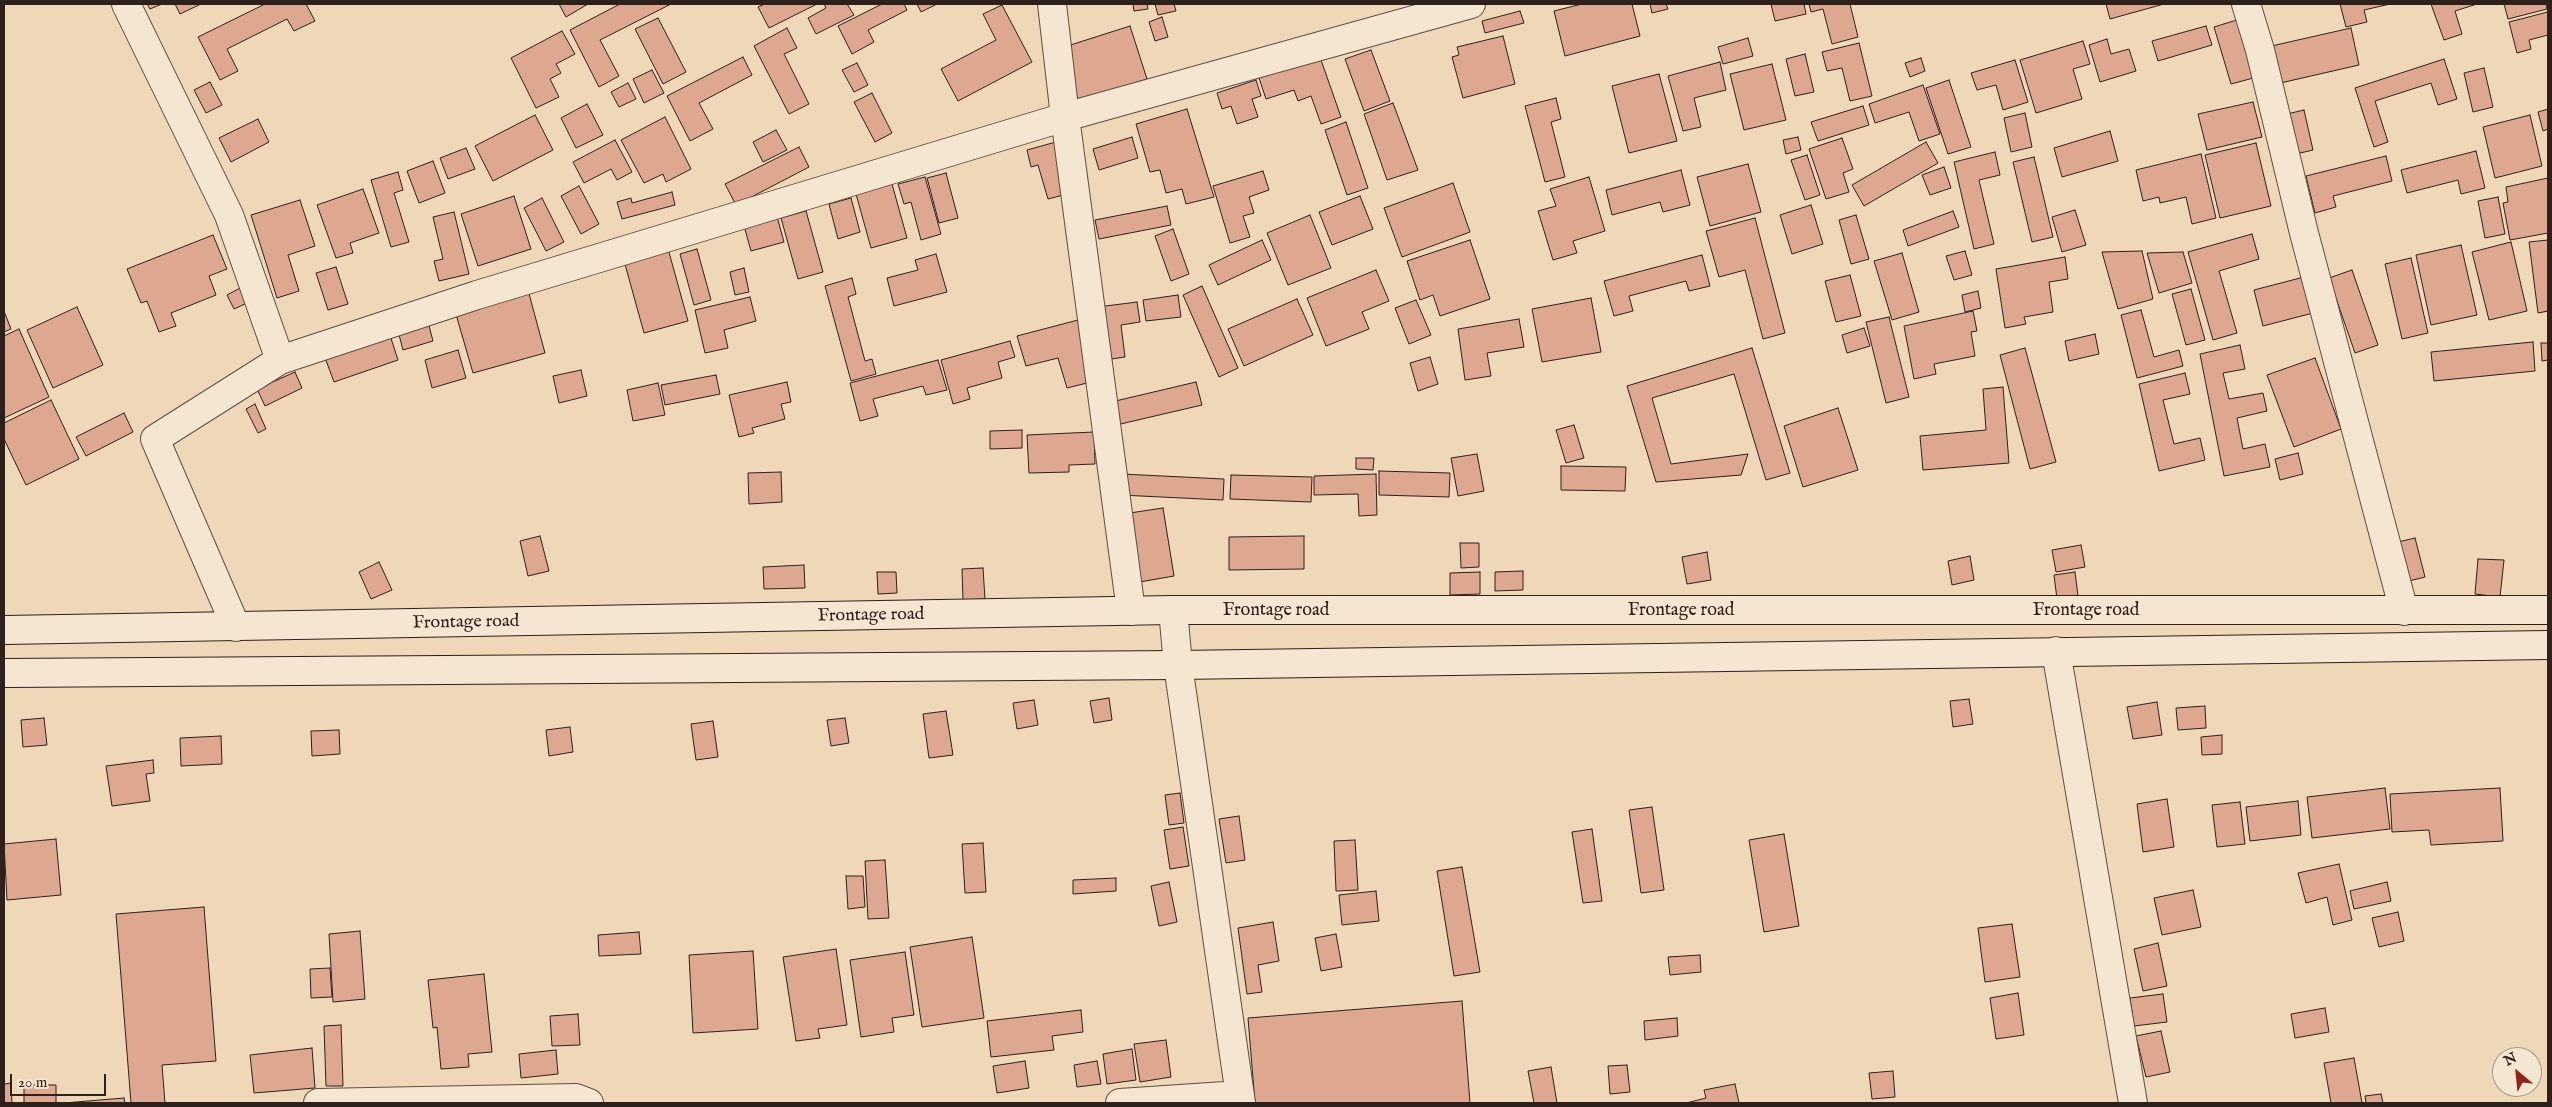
<!DOCTYPE html>
<style>
body{margin:0}
#map{position:relative;width:2552px;height:1107px;overflow:hidden;background:#eed8b8;font-family:"IM FELL English",serif}
canvas{display:block}
.frame{position:absolute;inset:0;border:5px solid #2e211c;pointer-events:none}
.north{position:absolute;left:2492px;top:1047px;width:50px;height:50px;box-sizing:border-box;background:#f4e6d1;border:1px solid #a59789;border-radius:50%;rotate:332deg;font-size:14px;font-weight:700;line-height:20px;text-align:center;color:#2e211c}
.north::after{content:'';display:block;margin:auto;width:18px;height:22px;background:#8f2418;clip-path:polygon(50% 0,100% 100%,50% 72%,0 100%)}
.scale{position:absolute;left:10px;top:1074px;width:96px;height:22px;box-sizing:border-box;border:2px solid #2e211c;border-top:0;padding-left:6px;font-size:15px;line-height:18px;white-space:nowrap;color:#2e211c;-webkit-text-stroke:4px #f4e6d1;paint-order:stroke}
</style>
<div id="map">
<canvas width="2552" height="1107"></canvas>
<div class="frame"></div>
<div class="north">N</div>
<div class="scale">20 m</div>
</div>
<script>
const context = document.querySelector('canvas').getContext('2d');
context.lineJoin = 'round';
function fillPath(path, color) {
  context.fillStyle = color;
  context.fill(path, 'evenodd');
}
function toPath(rows) {
  const path = new Path2D();
  for (const r of rows) {
    path.moveTo(r[0], r[1]);
    for (let i = 2; i < r.length; i += 2) path.lineTo(r[i], r[i + 1]);
  }
  return path;
}
function trace(path, color, width, dash) {
  context.strokeStyle = color;
  context.lineWidth = width;
  context.lineCap = dash ? 'butt' : 'round';
  context.setLineDash(dash || []);
  context.stroke(path);
}
function write(font, color, halo, rows, align = 'center') {
  context.font = font + ' "IM FELL English",serif';
  context.lineWidth = 5;
  context.setLineDash([]);
  context.textBaseline = 'middle';
  context.strokeStyle = halo;
  context.fillStyle = color;
  for (const [text, x, y, turn = 0] of rows) {
    context.save();
    context.translate(x, y);
    context.rotate((+turn || 0) * Math.PI / 180);
    context.textAlign = isNaN(turn) ? turn : align;
    if (halo) context.strokeText(text, 0, 0);
    context.fillText(text, 0, 0);
    context.restore();
  }
}
const building = toPath([
 [147,4,162,4,150,9,147,4],
 [175,4,201,4,180,14,175,4],
 [265,4,306,4,315,21,294,31,287,19,227,49,238,71,220,80,198,37,265,4],
 [559,4,588,4,566,17,559,4],
 [620,4,671,4,600,40,619,76,599,87,570,30,620,4],
 [765,4,817,4,769,28,758,7,765,4],
 [824,4,847,4,854,15,816,34,808,18,826,8,824,4],
 [882,4,904,4,907,10,868,30,874,42,852,54,838,26,882,4],
 [917,4,937,4,921,12,917,4],
 [1133,4,1147,4,1148,9,1134,11,1133,4],
 [1155,4,1174,4,1176,11,1158,15,1155,4],
 [1582,4,1632,4,1640,36,1565,56,1554,11,1582,4],
 [1650,4,1666,4,1668,9,1652,13,1650,4],
 [1771,4,1804,4,1806,14,1775,21,1771,4],
 [1809,4,1850,4,1858,37,1832,44,1823,9,1811,12,1809,4],
 [2106,4,2164,4,2110,19,2106,4],
 [2340,4,2390,4,2364,10,2367,22,2346,27,2340,4],
 [2431,4,2477,4,2455,11,2462,34,2444,40,2431,4],
 [2504,4,2546,4,2547,9,2508,19,2504,4],
 [1002,5,1032,62,958,101,941,69,996,40,983,14,1002,5],
 [1520,11,1524,23,1485,33,1482,21,1520,11],
 [2548,12,2548,35,2529,40,2531,49,2517,53,2509,22,2548,12],
 [1162,17,1168,37,1155,41,1149,22,1162,17],
 [658,18,686,72,663,84,635,29,658,18],
 [2240,19,2257,77,2231,84,2214,27,2240,19],
 [1130,26,1147,79,1069,104,1058,49,1130,26],
 [2206,26,2212,45,2158,61,2152,41,2206,26],
 [787,28,797,48,784,54,809,104,789,114,754,46,787,28],
 [2351,28,2359,65,2276,84,2267,47,2351,28],
 [562,31,575,54,556,64,561,73,550,79,559,97,536,108,511,58,562,31],
 [1503,36,1515,84,1463,98,1452,57,1459,55,1457,47,1503,36],
 [1748,38,1753,56,1723,64,1718,47,1748,38],
 [2107,39,2111,54,2129,49,2136,71,2100,82,2089,45,2107,39],
 [2083,41,2090,64,2073,69,2082,99,2036,113,2020,60,2083,41],
 [1859,43,1872,96,1850,101,1842,68,1827,71,1822,52,1859,43],
 [1371,50,1390,101,1364,111,1345,59,1371,50],
 [1805,54,1814,92,1795,96,1786,59,1805,54],
 [743,57,752,75,699,103,713,129,690,141,667,96,743,57],
 [1320,57,1341,117,1321,124,1311,96,1298,101,1294,90,1266,99,1259,78,1320,57],
 [1921,58,1925,71,1910,77,1905,63,1921,58],
 [2444,59,2457,99,2438,105,2431,83,2375,101,2388,142,2374,147,2355,88,2444,59],
 [2015,60,2028,102,2003,110,1996,85,1977,90,1971,73,2015,60],
 [1720,62,1726,90,1694,98,1701,127,1683,131,1668,76,1720,62],
 [857,63,868,85,854,92,842,70,857,63],
 [1772,64,1786,120,1744,130,1730,74,1772,64],
 [2484,68,2493,107,2473,112,2464,73,2484,68],
 [652,70,664,93,644,103,633,79,652,70],
 [1659,74,1677,141,1629,153,1612,86,1659,74],
 [1256,80,1261,96,1252,99,1258,117,1237,124,1231,106,1222,109,1217,93,1256,80],
 [1949,80,1971,147,1948,154,1926,88,1949,80],
 [210,82,222,105,206,113,194,90,210,82],
 [628,83,636,99,619,107,611,92,628,83],
 [1923,85,1940,134,1919,141,1909,112,1875,123,1869,104,1923,85],
 [872,93,892,133,875,142,854,102,872,93],
 [1556,98,1561,119,1551,122,1565,177,1545,182,1525,106,1556,98],
 [2253,102,2262,137,2207,150,2198,114,2253,102],
 [1393,103,1418,170,1387,180,1364,114,1393,103],
 [587,104,603,135,576,148,561,118,587,104],
 [1863,106,1869,125,1818,141,1811,122,1863,106],
 [1187,109,1214,197,1186,204,1182,189,1166,193,1160,170,1150,172,1136,124,1187,109],
 [2548,109,2548,129,2543,131,2538,112,2548,109],
 [2304,110,2313,150,2296,154,2287,114,2304,110],
 [2025,113,2032,147,2011,152,2004,118,2025,113],
 [535,115,553,150,493,181,475,146,535,115],
 [2530,115,2542,166,2495,178,2483,127,2530,115],
 [665,117,691,169,666,182,663,174,644,183,621,140,665,117],
 [258,119,269,142,231,162,219,138,258,119],
 [1346,122,1368,188,1347,195,1325,130,1346,122],
 [776,130,787,150,763,162,753,142,776,130],
 [2110,131,2118,161,2062,177,2054,148,2110,131],
 [1132,137,1138,158,1099,170,1093,149,1132,137],
 [1798,137,1801,150,1786,154,1783,140,1798,137],
 [1842,138,1853,169,1843,173,1849,192,1826,199,1809,149,1842,138],
 [615,140,632,172,617,180,611,169,584,183,573,162,615,140],
 [1056,142,1071,193,1048,199,1038,165,1031,167,1027,150,1056,142],
 [1926,142,1938,163,1864,206,1852,185,1926,142],
 [2256,143,2271,206,2220,218,2205,155,2256,143],
 [799,147,809,167,736,205,725,184,799,147],
 [466,148,475,169,448,179,440,158,466,148],
 [2476,151,2485,188,2461,194,2458,180,2407,193,2401,170,2476,151],
 [1995,152,2000,175,1979,180,1994,244,1974,249,1954,162,1995,152],
 [2201,154,2216,218,2192,224,2186,197,2160,203,2159,197,2143,201,2136,170,2201,154],
 [1807,155,1820,195,1805,200,1791,160,1807,155],
 [2386,156,2392,181,2333,196,2336,207,2315,213,2306,176,2386,156],
 [2034,157,2053,237,2032,242,2013,162,2034,157],
 [433,161,445,193,419,203,407,171,433,161],
 [1748,164,1761,212,1710,226,1697,177,1748,164],
 [1944,167,1951,188,1930,195,1922,175,1944,167],
 [1681,170,1690,205,1663,212,1660,202,1612,215,1606,190,1681,170],
 [1263,171,1269,190,1249,197,1254,213,1243,216,1250,237,1230,243,1213,186,1263,171],
 [398,172,403,190,394,193,409,242,391,247,371,180,398,172],
 [946,173,958,218,939,223,927,178,946,173],
 [925,177,941,234,921,240,911,202,904,204,898,184,925,177],
 [1589,177,1605,231,1573,241,1577,253,1553,260,1538,211,1556,206,1550,189,1589,177],
 [2548,178,2548,233,2510,240,2503,203,2508,202,2506,187,2548,178],
 [1453,183,1470,232,1402,257,1384,208,1453,183],
 [892,184,907,238,871,248,856,194,892,184],
 [579,186,599,224,581,234,561,196,579,186],
 [363,189,379,233,350,243,353,253,336,258,317,205,363,189],
 [672,192,675,205,622,219,617,202,631,198,632,203,672,192],
 [514,196,531,249,478,266,461,214,514,196],
 [1360,196,1373,229,1332,245,1319,212,1360,196],
 [2498,197,2505,234,2485,238,2478,201,2498,197],
 [542,198,564,242,546,251,524,208,542,198],
 [851,198,860,232,838,239,829,204,851,198],
 [300,200,315,246,288,255,299,291,277,298,251,215,300,200],
 [1811,205,1823,244,1792,254,1780,215,1811,205],
 [1167,206,1171,225,1099,239,1095,220,1167,206],
 [2075,210,2086,245,2062,252,2052,217,2075,210],
 [806,211,823,272,798,279,781,218,806,211],
 [1953,211,1959,227,1908,246,1903,230,1953,211],
 [454,212,469,274,439,281,434,261,443,259,433,217,454,212],
 [776,213,784,242,751,251,743,222,776,213],
 [1310,215,1331,268,1288,285,1267,233,1310,215],
 [1856,215,1869,259,1851,264,1839,220,1856,215],
 [1755,218,1785,333,1763,339,1745,270,1719,277,1706,231,1755,218],
 [1173,229,1189,274,1171,281,1155,236,1173,229],
 [2252,234,2259,259,2219,271,2237,333,2213,340,2188,252,2252,234],
 [213,235,227,269,209,276,216,295,171,313,176,326,159,332,147,301,141,303,127,269,213,235],
 [1262,240,1271,260,1218,285,1209,265,1262,240],
 [1470,240,1490,299,1440,316,1433,295,1420,300,1407,261,1470,240],
 [2548,240,2548,311,2538,313,2529,242,2548,240],
 [2511,242,2527,311,2489,320,2472,252,2511,242],
 [667,245,688,321,644,333,623,257,667,245],
 [2461,245,2477,315,2431,325,2416,255,2461,245],
 [697,249,711,300,694,305,680,254,697,249],
 [1965,251,1972,275,1954,280,1946,256,1965,251],
 [2142,251,2153,299,2118,309,2102,252,2142,251],
 [2183,252,2192,283,2159,293,2147,253,2183,252],
 [1902,253,1919,312,1892,320,1874,261,1902,253],
 [936,254,947,292,894,306,887,278,918,270,915,260,936,254],
 [1702,255,1710,286,1689,291,1686,281,1629,296,1633,311,1614,316,1604,281,1702,255],
 [2065,257,2068,279,2049,282,2053,312,2024,317,2026,324,2005,328,1996,269,2065,257],
 [2411,258,2428,333,2402,339,2385,264,2411,258],
 [336,267,348,304,328,310,316,273,336,267],
 [744,268,749,292,735,295,730,272,744,268],
 [1376,270,1389,301,1362,312,1369,329,1326,346,1307,298,1376,270],
 [2352,270,2378,345,2355,353,2329,278,2352,270],
 [1850,275,1861,316,1836,322,1825,281,1850,275],
 [2304,277,2313,313,2263,326,2254,290,2304,277],
 [852,278,856,294,848,297,865,361,872,359,876,374,851,381,825,286,852,278],
 [1202,286,1238,368,1219,377,1183,295,1202,286],
 [240,288,247,303,234,309,227,295,240,288],
 [2191,289,2205,340,2186,345,2172,294,2191,289],
 [528,290,545,353,473,373,455,311,528,290],
 [1978,291,1981,308,1965,312,1962,295,1978,291],
 [1178,295,1181,317,1146,321,1143,300,1178,295],
 [750,297,756,321,724,330,728,348,705,353,695,310,750,297],
 [1591,298,1601,352,1542,362,1532,309,1591,298],
 [1297,299,1313,335,1244,366,1228,329,1297,299],
 [1416,300,1431,335,1409,344,1395,308,1416,300],
 [1137,302,1140,322,1121,325,1125,357,1105,360,1098,307,1137,302],
 [77,307,103,365,53,388,27,330,77,307],
 [2141,310,2154,357,2179,350,2183,366,2137,378,2121,315,2141,310],
 [4,311,11,329,4,332,4,311],
 [1973,311,1977,331,1971,332,1975,356,1934,364,1936,374,1914,379,1904,326,1973,311],
 [1889,317,1909,397,1886,403,1866,322,1889,317],
 [1519,319,1524,347,1487,353,1491,376,1465,380,1458,329,1519,319],
 [1078,320,1095,381,1067,388,1058,358,1026,366,1017,336,1078,320],
 [428,322,433,341,403,350,398,331,428,322],
 [1864,328,1870,346,1847,353,1842,335,1864,328],
 [19,329,49,397,4,418,4,336,19,329],
 [389,332,398,360,334,382,324,355,389,332],
 [2095,334,2099,354,2069,361,2065,341,2095,334],
 [1010,341,1015,357,998,362,1002,378,967,388,970,399,953,404,941,360,1010,341],
 [2533,342,2535,371,2434,381,2431,352,2533,342],
 [2541,343,2548,343,2548,360,2542,361,2541,343],
 [2240,345,2245,369,2223,373,2229,399,2263,393,2267,411,2237,418,2243,449,2265,444,2270,467,2224,476,2200,354,2240,345],
 [1752,348,1790,473,1766,480,1734,374,1652,398,1671,464,1748,454,1741,475,1656,482,1627,386,1752,348],
 [2025,348,2056,462,2030,469,2000,355,2025,348],
 [458,350,466,378,432,388,425,360,458,350],
 [1430,357,1438,384,1418,391,1410,363,1430,357],
 [2315,358,2341,429,2294,447,2267,375,2315,358],
 [938,360,947,390,926,395,923,386,873,399,878,416,860,421,850,383,938,360],
 [581,370,587,396,559,403,553,376,581,370],
 [295,372,302,388,265,406,257,389,295,372],
 [2185,373,2190,394,2163,400,2174,444,2200,438,2205,460,2159,471,2139,384,2185,373],
 [716,375,720,394,665,405,661,385,716,375],
 [787,382,791,402,781,404,785,419,752,428,754,433,739,437,729,395,787,382],
 [1196,382,1202,405,1112,426,1107,403,1196,382],
 [658,383,665,415,633,421,627,390,658,383],
 [2003,387,2009,463,1923,470,1920,436,1986,430,1983,389,2003,387],
 [51,400,79,459,26,485,4,439,4,423,51,400],
 [255,404,266,429,258,433,246,409,255,404],
 [1838,408,1858,470,1803,487,1784,426,1838,408],
 [124,413,133,432,86,456,76,437,124,413],
 [1574,425,1584,458,1566,463,1556,430,1574,425],
 [1022,430,1022,448,990,449,990,431,1022,430],
 [1094,432,1095,464,1069,465,1069,472,1029,473,1027,435,1094,432],
 [2298,453,2303,474,2280,480,2275,459,2298,453],
 [1477,454,1484,491,1458,496,1451,458,1477,454],
 [1356,458,1374,458,1373,470,1356,469,1356,458],
 [1561,466,1626,467,1625,491,1561,490,1561,466],
 [1379,471,1450,473,1449,497,1379,495,1379,471],
 [781,472,782,502,749,504,748,473,781,472],
 [1121,474,1224,479,1223,500,1120,495,1121,474],
 [1376,474,1377,515,1359,516,1358,494,1314,495,1314,476,1376,474],
 [1231,475,1312,477,1311,502,1230,499,1231,475],
 [1163,508,1174,576,1134,583,1123,514,1163,508],
 [540,536,549,571,528,576,520,541,540,536],
 [1304,536,1304,569,1229,570,1229,537,1304,536],
 [2415,538,2425,577,2409,581,2398,542,2415,538],
 [1460,543,1479,543,1479,567,1461,568,1460,543],
 [2081,545,2085,567,2056,572,2052,550,2081,545],
 [1707,552,1711,580,1687,584,1682,557,1707,552],
 [1970,556,1974,580,1952,585,1948,561,1970,556],
 [2478,559,2504,560,2500,597,2475,594,2478,559],
 [379,562,392,590,371,599,359,572,379,562],
 [804,565,805,588,764,589,763,567,804,565],
 [983,568,985,599,963,600,962,569,983,568],
 [1523,571,1523,590,1495,591,1495,572,1523,571],
 [877,572,896,572,897,593,878,594,877,572],
 [1480,572,1480,594,1450,595,1450,573,1480,572],
 [2075,572,2078,596,2057,599,2054,575,2075,572],
 [1109,698,1112,720,1094,723,1090,701,1109,698],
 [1969,699,1973,724,1953,727,1950,701,1969,699],
 [1034,700,1038,725,1017,729,1013,703,1034,700],
 [2157,702,2162,735,2133,739,2127,707,2157,702],
 [2205,706,2206,728,2178,730,2176,708,2205,706],
 [946,711,953,755,929,758,923,714,946,711],
 [44,718,47,745,23,747,21,720,44,718],
 [845,718,849,743,831,746,827,720,845,718],
 [713,721,718,757,696,760,691,724,713,721],
 [570,727,573,752,549,756,546,730,570,727],
 [339,730,340,754,312,756,311,731,339,730],
 [2222,735,2222,754,2202,755,2201,737,2222,735],
 [221,736,222,764,181,766,180,738,221,736],
 [153,760,154,773,146,774,150,801,112,806,106,766,153,760],
 [2385,788,2390,829,2312,838,2307,797,2385,788],
 [2500,788,2503,841,2431,845,2429,830,2392,832,2390,794,2500,788],
 [1180,793,1184,823,1169,825,1165,795,1180,793],
 [2167,799,2174,847,2143,852,2137,804,2167,799],
 [2298,801,2301,835,2250,841,2246,807,2298,801],
 [2240,802,2245,844,2217,847,2212,805,2240,802],
 [1652,807,1664,890,1641,893,1629,810,1652,807],
 [1239,816,1245,860,1226,863,1219,819,1239,816],
 [1183,827,1189,866,1170,869,1164,830,1183,827],
 [1592,829,1602,901,1583,903,1572,832,1592,829],
 [1784,834,1799,926,1764,932,1749,840,1784,834],
 [56,839,61,895,7,900,4,844,56,839],
 [1355,840,1358,890,1336,891,1334,841,1355,840],
 [983,843,986,892,965,893,962,844,983,843],
 [885,860,889,918,868,919,865,861,885,860],
 [2339,864,2352,920,2333,925,2327,897,2306,903,2298,873,2339,864],
 [1462,867,1480,972,1454,976,1437,871,1462,867],
 [846,876,863,876,865,907,848,909,846,876],
 [1116,878,1116,891,1073,894,1073,880,1116,878],
 [1169,882,1177,922,1159,926,1151,886,1169,882],
 [2387,882,2391,901,2354,909,2350,891,2387,882],
 [2193,890,2201,927,2162,935,2154,898,2193,890],
 [1376,891,1379,921,1342,925,1339,895,1376,891],
 [204,907,216,1061,162,1065,165,1103,131,1103,116,914,204,907],
 [2398,912,2404,941,2379,947,2372,918,2398,912],
 [1273,922,1279,961,1258,965,1262,992,1247,994,1238,928,1273,922],
 [2012,924,2020,977,1985,982,1978,928,2012,924],
 [360,931,365,999,333,1002,329,934,360,931],
 [639,932,641,954,599,956,598,935,639,932],
 [1336,934,1342,967,1321,971,1315,938,1336,934],
 [972,937,984,1018,922,1027,910,947,972,937],
 [2158,943,2167,986,2143,991,2134,949,2158,943],
 [836,949,847,1025,818,1029,820,1038,796,1041,783,957,836,949],
 [753,951,758,1029,693,1033,689,955,753,951],
 [905,952,914,1015,892,1018,894,1032,861,1037,850,960,905,952],
 [1700,955,1701,972,1670,975,1668,957,1700,955],
 [330,968,332,997,311,998,310,969,330,968],
 [484,974,492,1052,468,1054,469,1067,441,1069,437,1027,433,1028,428,980,484,974],
 [2018,993,2024,1035,1996,1039,1990,998,2018,993],
 [2163,994,2167,1022,2134,1026,2130,998,2163,994],
 [1462,1001,1470,1103,1255,1103,1248,1018,1462,1001],
 [2325,1008,2329,1032,2295,1038,2291,1014,2325,1008],
 [1081,1010,1083,1032,1052,1036,1054,1050,991,1057,987,1021,1081,1010],
 [578,1014,580,1045,552,1046,550,1016,578,1014],
 [1677,1018,1678,1036,1645,1040,1644,1021,1677,1018],
 [341,1025,343,1086,326,1086,324,1026,341,1025],
 [2161,1031,2170,1072,2146,1077,2136,1036,2161,1031],
 [1166,1040,1171,1077,1140,1082,1134,1044,1166,1040],
 [312,1048,315,1088,254,1093,250,1055,312,1048],
 [1132,1049,1136,1080,1107,1084,1103,1054,1132,1049],
 [556,1050,558,1074,521,1078,519,1054,556,1050],
 [2354,1058,2362,1103,2331,1103,2324,1063,2354,1058],
 [1025,1061,1029,1088,997,1093,993,1066,1025,1061],
 [1097,1061,1101,1084,1077,1087,1074,1065,1097,1061],
 [1627,1065,1630,1092,1610,1094,1608,1066,1627,1065],
 [1551,1067,1557,1103,1534,1103,1528,1071,1551,1067],
 [1893,1071,1895,1097,1872,1099,1869,1073,1893,1071],
 [11,1083,12,1103,4,1103,4,1084,11,1083],
 [1735,1084,1739,1103,1686,1103,1706,1098,1704,1090,1735,1084],
 [24,1085,56,1085,56,1103,24,1103,24,1085],
 [2381,1094,2383,1103,2366,1103,2365,1096,2381,1094],
 [124,1098,125,1103,64,1103,124,1098]
]);
const minor = toPath([
 [126,4,229,215,280,360],
 [1052,4,1065,117,1131,611],
 [2246,4,2260,50,2304,233,2404,611],
 [1173,610,1178,665,1241,1103],
 [236,627,155,439,280,360,477,295,1065,117,1471,4],
 [2056,651,2133,1103],
 [318,1103,576,1098,589,1103],
 [1120,1103,1240,1095]
]);
const secondary = toPath([
 [4,630,1173,610,2548,610],
 [4,673,1178,665,2548,645]
]);
const streetNames = [
 ["Frontage road",1276,611],
 ["Frontage road",1681,611],
 ["Frontage road",2086,611],
 ["Frontage road",871,616,-1],
 ["Frontage road",466,623,-1]
];
fillPath(building, '#dea790');
trace(building, '#2e211c', 1);
trace(minor, '#5e4f43', 30);
trace(secondary, '#2e211c', 30);
trace(minor, '#f4e6d1', 28);
trace(secondary, '#f4e6d1', 28);
write('18px', '#2e211c', '#f4e6d1', streetNames);
</script>
